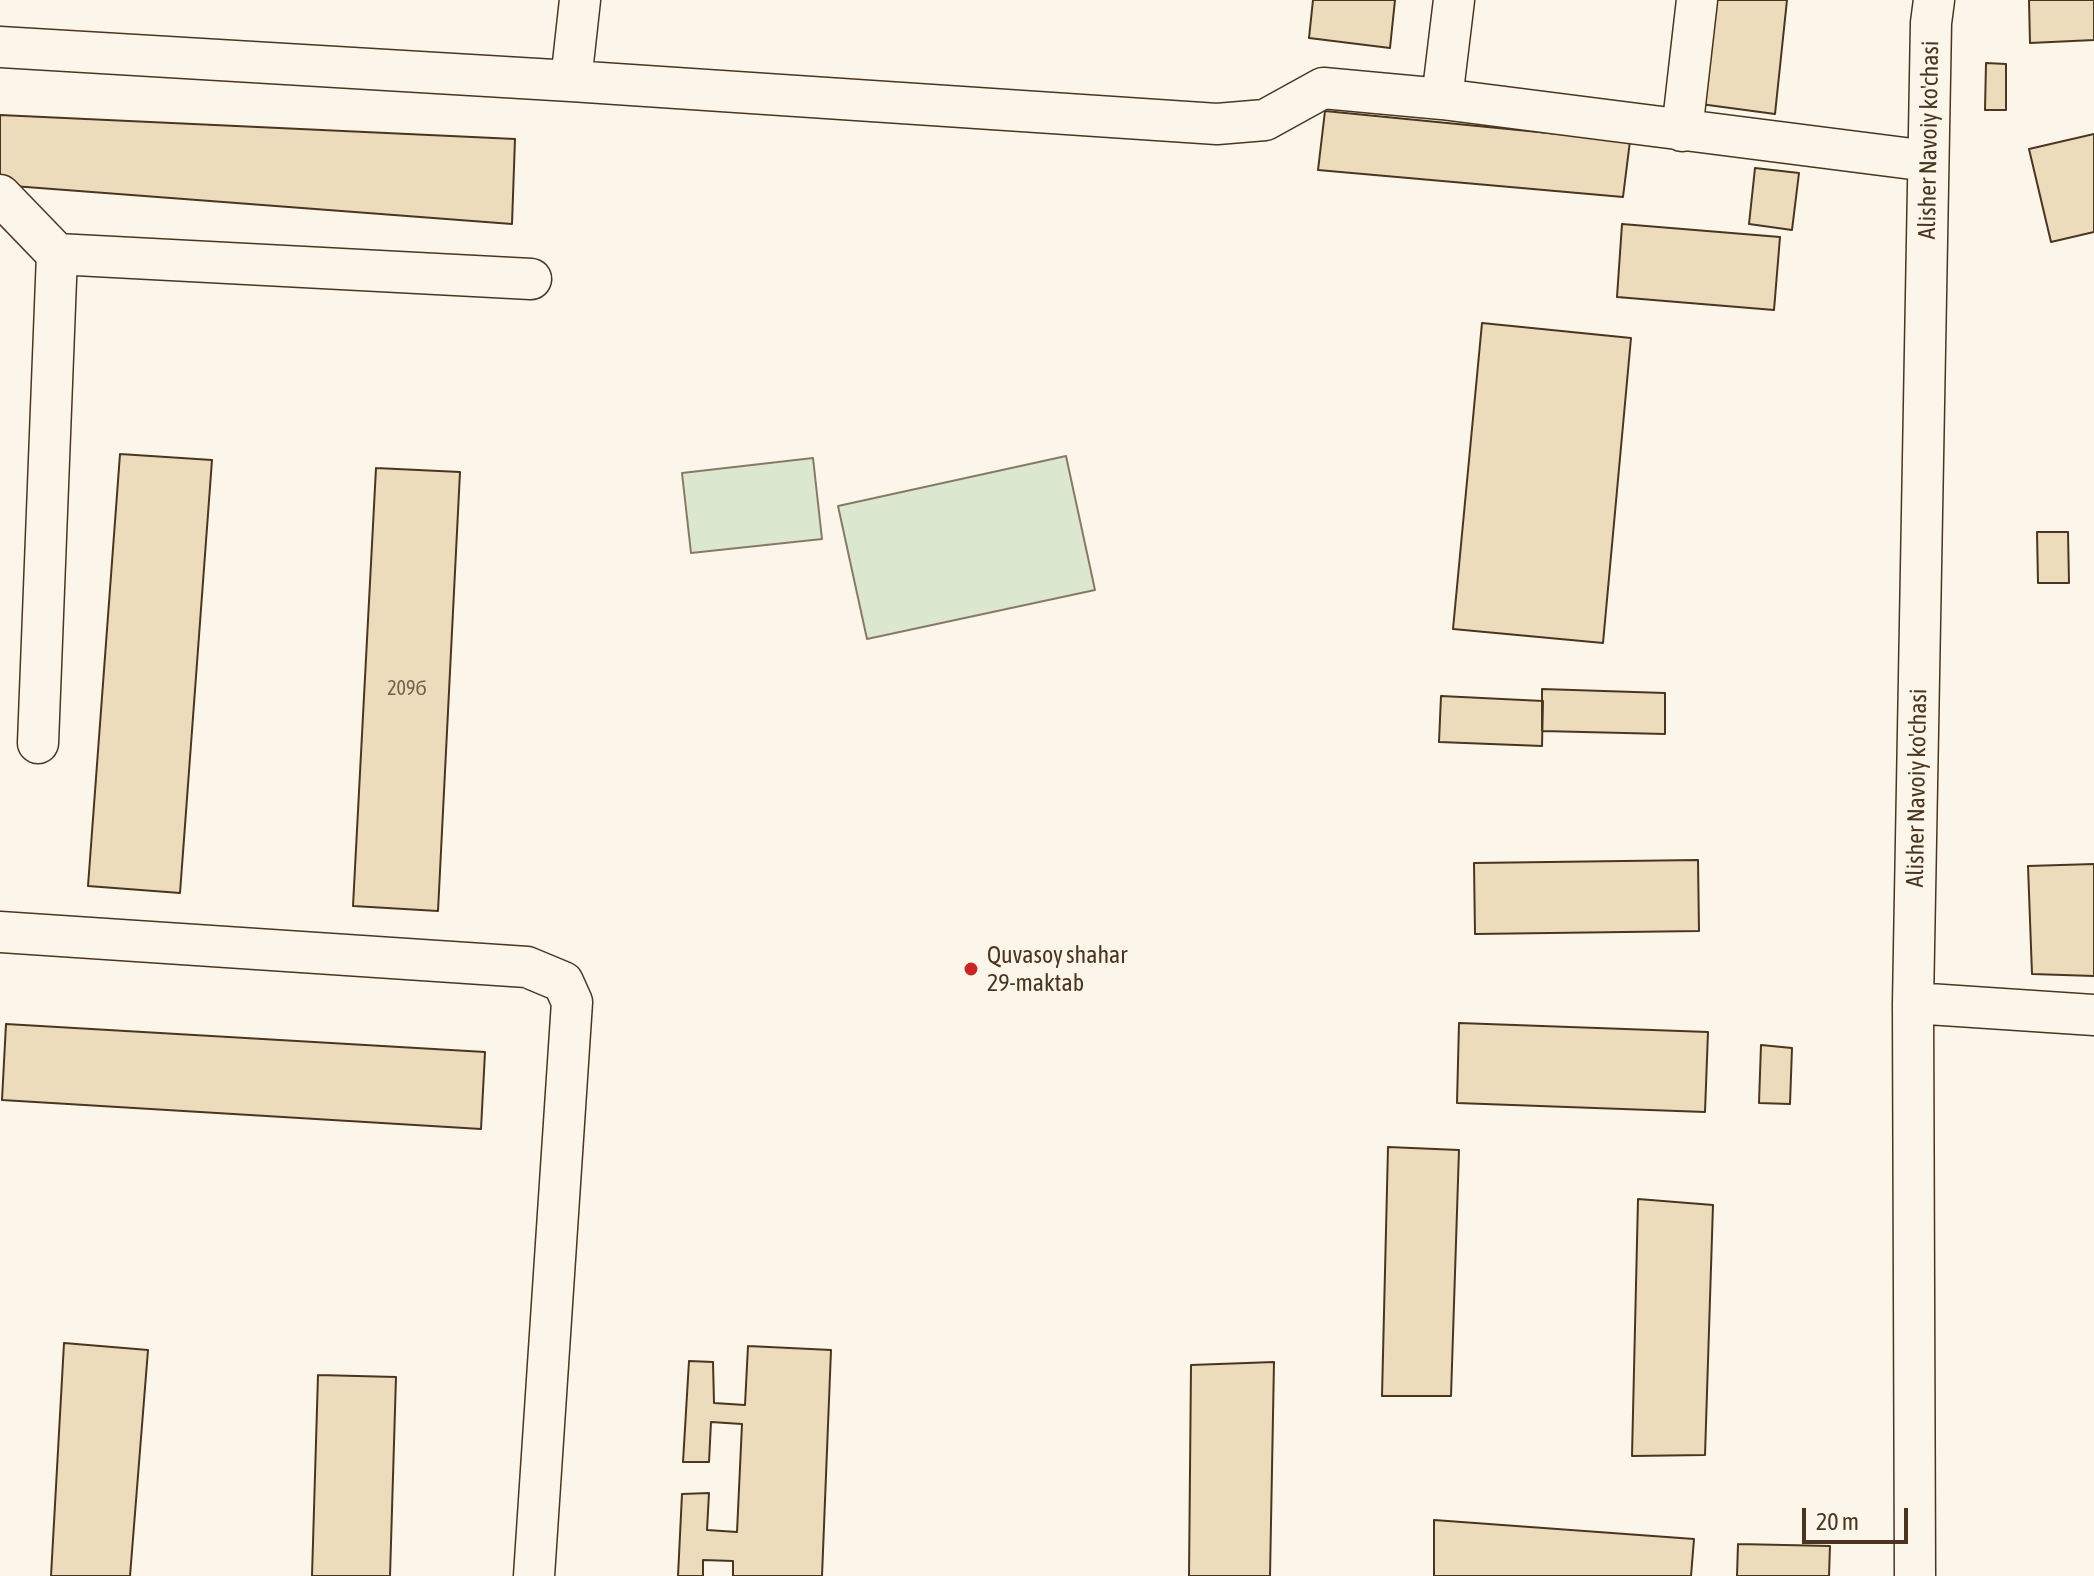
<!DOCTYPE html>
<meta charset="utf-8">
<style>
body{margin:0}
#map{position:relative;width:2094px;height:1576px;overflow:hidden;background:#fbf6e9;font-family:"Asap Condensed",sans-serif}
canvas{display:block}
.scale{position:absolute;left:1802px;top:1508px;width:106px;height:36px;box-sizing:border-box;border:4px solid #4a3520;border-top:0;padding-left:10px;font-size:24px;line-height:28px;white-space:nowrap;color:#4a3520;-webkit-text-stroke:6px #fbf6e9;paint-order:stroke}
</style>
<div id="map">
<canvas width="2094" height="1576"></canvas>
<div class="scale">20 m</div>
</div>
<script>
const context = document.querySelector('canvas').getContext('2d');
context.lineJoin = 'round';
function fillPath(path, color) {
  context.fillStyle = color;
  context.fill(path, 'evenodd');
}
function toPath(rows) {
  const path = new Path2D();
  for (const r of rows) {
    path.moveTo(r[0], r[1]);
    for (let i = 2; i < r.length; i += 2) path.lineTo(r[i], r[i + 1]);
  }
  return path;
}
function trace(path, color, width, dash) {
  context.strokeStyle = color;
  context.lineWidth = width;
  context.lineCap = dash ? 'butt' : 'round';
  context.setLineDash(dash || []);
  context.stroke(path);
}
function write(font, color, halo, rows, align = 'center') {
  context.font = font + ' "Asap Condensed",sans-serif';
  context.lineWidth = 6;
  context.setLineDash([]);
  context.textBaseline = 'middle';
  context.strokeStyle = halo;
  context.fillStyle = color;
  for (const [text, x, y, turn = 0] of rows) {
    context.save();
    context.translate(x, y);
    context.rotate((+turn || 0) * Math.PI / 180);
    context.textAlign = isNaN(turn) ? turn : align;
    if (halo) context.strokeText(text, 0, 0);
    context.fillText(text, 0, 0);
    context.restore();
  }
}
const green = toPath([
 [1066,456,1095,590,867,639,838,506,1066,456],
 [813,458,822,539,691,553,682,473,813,458]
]);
const building = toPath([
 [1313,0,1395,0,1390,48,1309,38,1313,0],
 [1706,0,1787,0,1775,114,1693,103,1706,0],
 [2029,0,2094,0,2094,40,2030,43,2029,0],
 [1986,63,2006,64,2006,110,1985,110,1986,63],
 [1325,111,1630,141,1623,197,1318,170,1325,111],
 [0,115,515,139,512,224,0,185,0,115],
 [2094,134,2094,232,2051,242,2029,149,2094,134],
 [1755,168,1799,173,1792,230,1749,224,1755,168],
 [1622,224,1780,237,1774,310,1617,297,1622,224],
 [1482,323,1631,338,1603,643,1453,629,1482,323],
 [120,454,212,460,180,893,88,886,120,454],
 [376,468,460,472,438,911,353,906,376,468],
 [2037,532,2068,532,2069,583,2038,583,2037,532],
 [1542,689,1665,693,1665,734,1542,731,1542,689],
 [1441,696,1543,701,1542,746,1439,742,1441,696],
 [1698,860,1699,931,1475,934,1474,863,1698,860],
 [2094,864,2094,976,2032,974,2028,866,2094,864],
 [1459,1023,1708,1032,1705,1112,1457,1103,1459,1023],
 [6,1024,485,1052,481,1129,2,1100,6,1024],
 [1761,1045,1792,1048,1790,1104,1759,1103,1761,1045],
 [1388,1147,1459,1150,1451,1396,1382,1396,1388,1147],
 [1638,1199,1713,1205,1705,1455,1632,1456,1638,1199],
 [64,1343,148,1350,130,1576,51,1576,64,1343],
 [748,1346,831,1350,822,1576,733,1576,733,1561,703,1560,703,1576,678,1576,682,1494,709,1493,707,1530,737,1532,742,1424,711,1422,709,1462,683,1462,689,1361,713,1362,714,1403,745,1405,748,1346],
 [1274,1362,1270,1576,1189,1576,1191,1365,1274,1362],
 [318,1375,396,1377,390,1576,312,1576,318,1375],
 [1434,1520,1694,1539,1691,1576,1434,1576,1434,1520],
 [1738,1544,1830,1546,1829,1576,1737,1576,1738,1544]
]);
const minor = toPath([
 [0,47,571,81,1217,124,1265,120,1323,88,1442,99,1928,161],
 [571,81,580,0],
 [1442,99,1454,0],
 [1682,131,1697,0],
 [0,195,57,254,531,279],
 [38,743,57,254],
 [0,932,527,967,563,982,572,1002,534,1576],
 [1913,1003,2094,1015],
 [1915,1576,1913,1003,1931,23,1934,0]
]);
const markers = [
 [971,969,8,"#c62828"]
];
const numberNames = [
 ["209б",407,689]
];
const streetNames = [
 ["Alisher Navoiy ko'chasi",1929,140,-89],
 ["Alisher Navoiy ko'chasi",1917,788,-89]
];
const poiNames = [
 ["Quvasoy shahar",987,955],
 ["29-maktab",987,983]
];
fillPath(green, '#dce7d0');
trace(green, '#887966', 2);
fillPath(building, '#ecdcbc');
trace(building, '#4a3520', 2);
trace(minor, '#4a3520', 43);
trace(minor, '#fbf6e9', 40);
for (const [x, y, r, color] of markers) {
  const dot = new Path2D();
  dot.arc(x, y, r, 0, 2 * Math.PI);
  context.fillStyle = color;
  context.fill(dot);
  trace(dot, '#fbf6e9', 3);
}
write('20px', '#725f47', null, numberNames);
write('24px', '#4a3520', '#fbf6e9', streetNames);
write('24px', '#4a3520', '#fbf6e9', poiNames, 'left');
</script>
